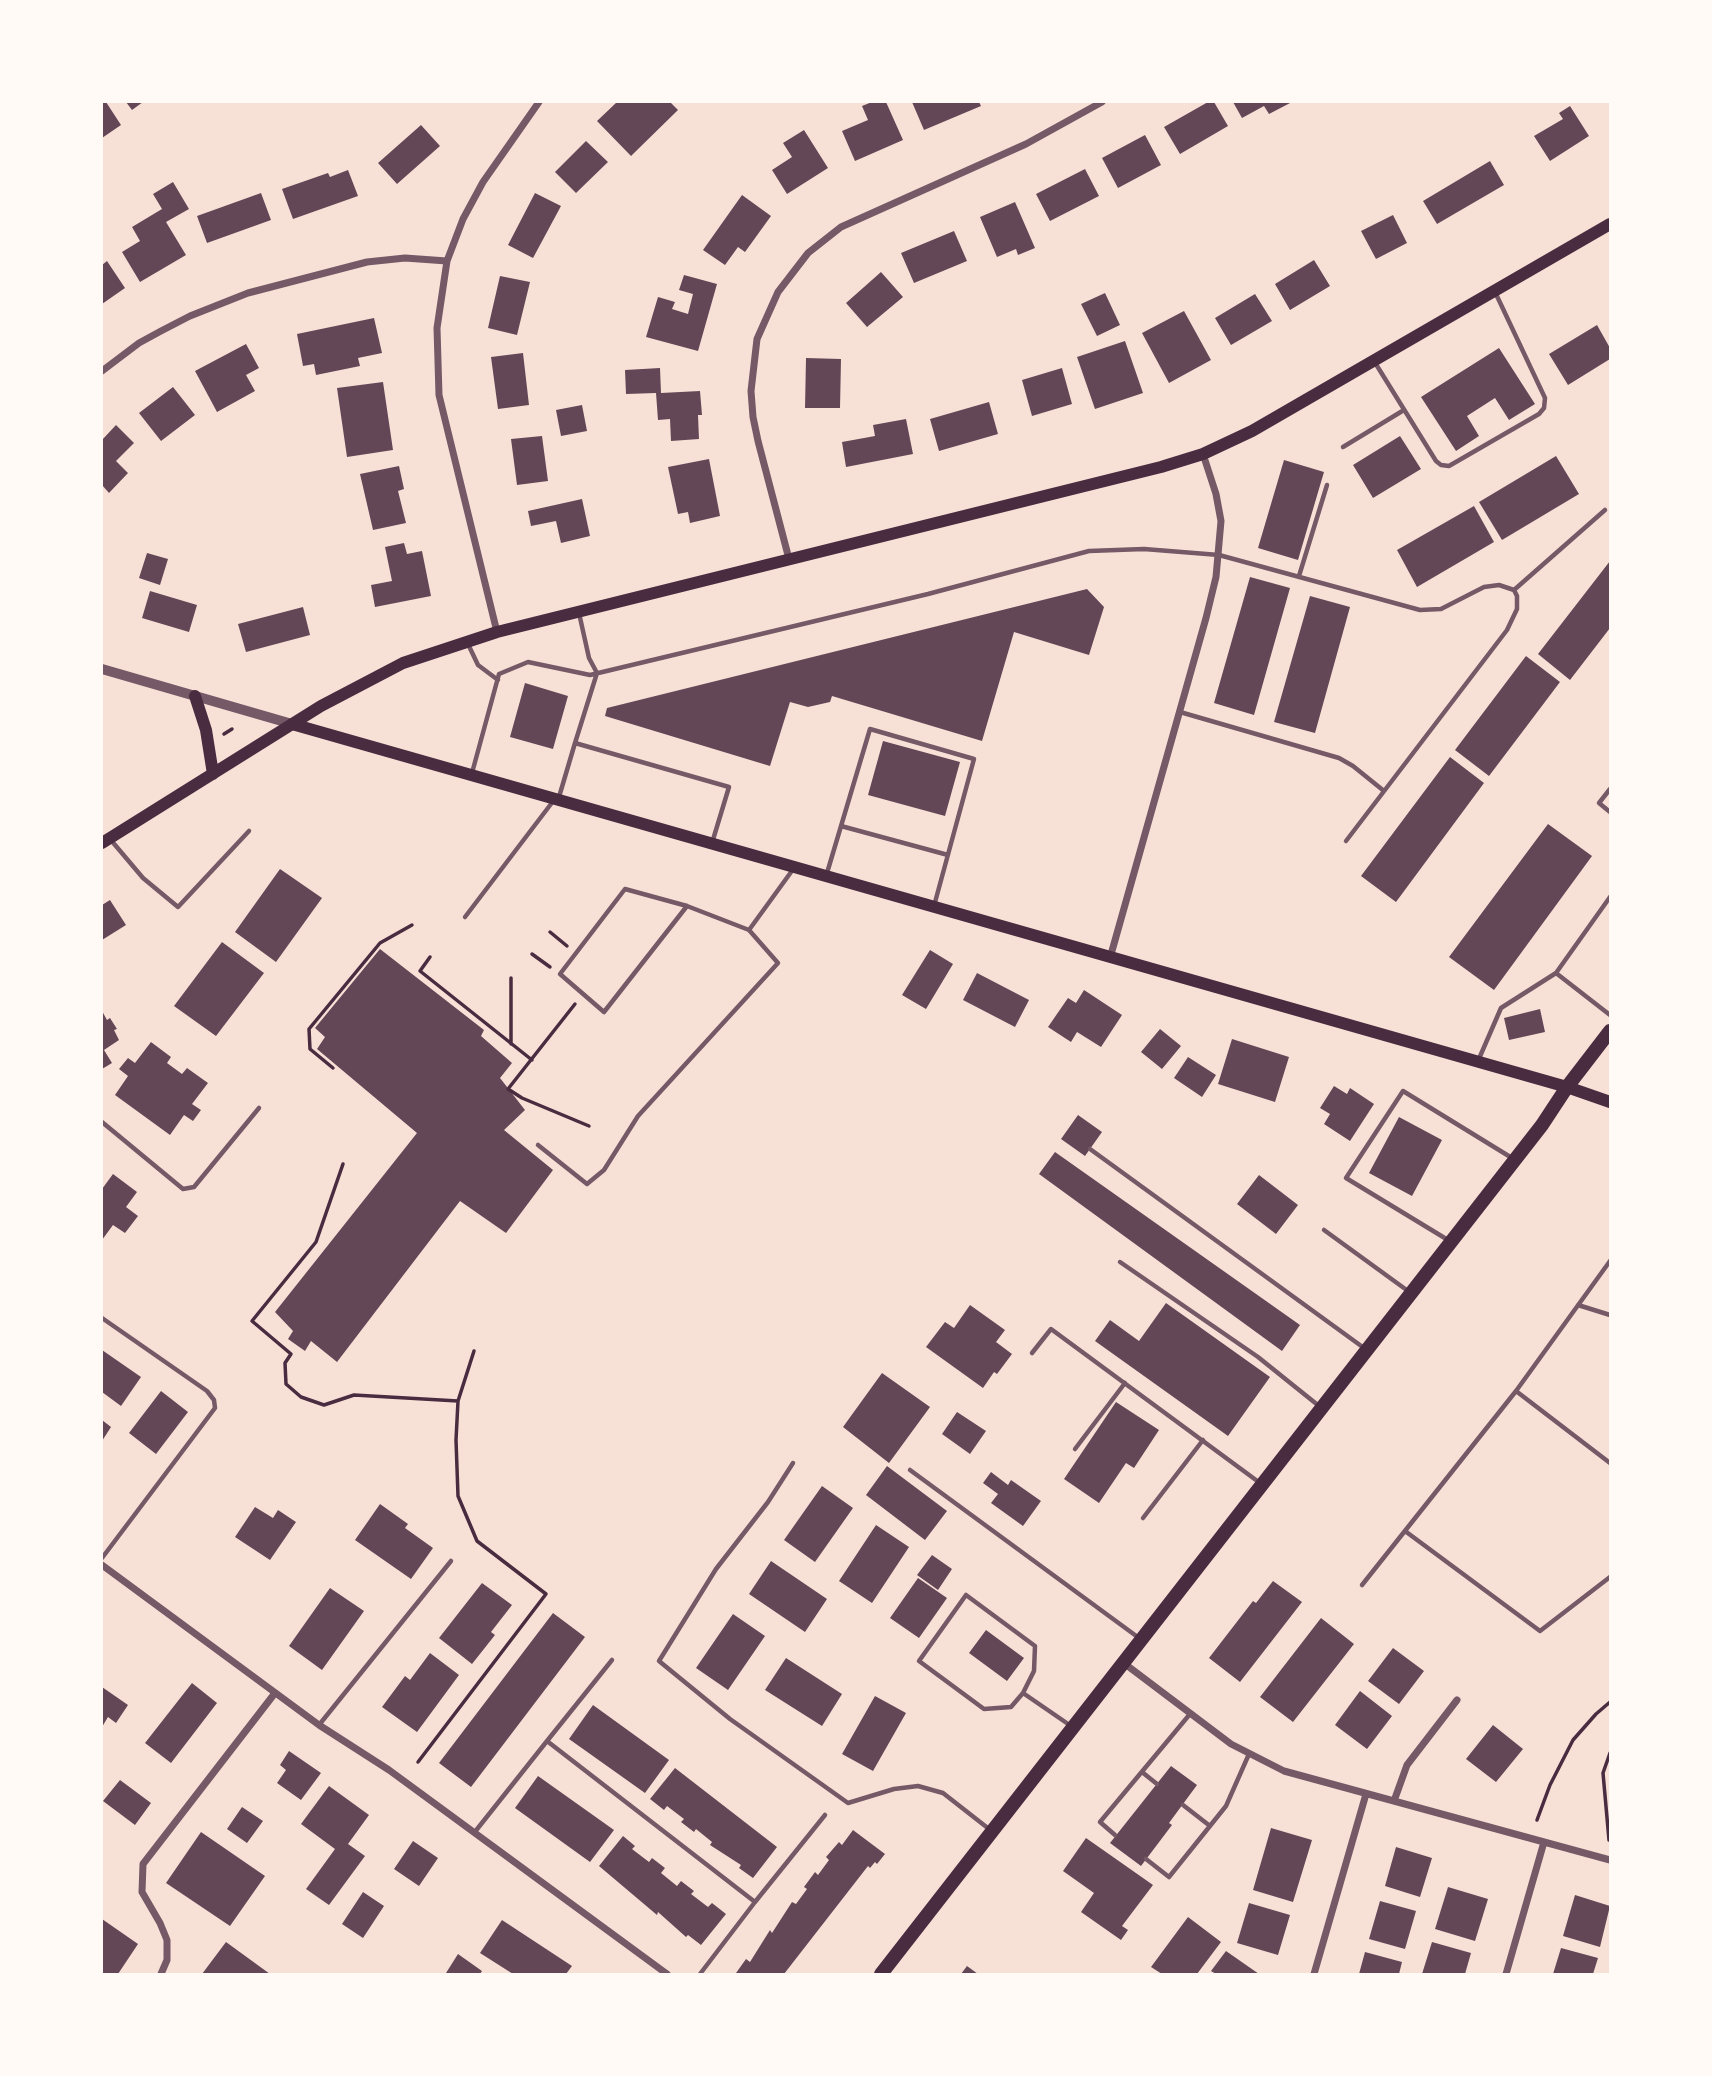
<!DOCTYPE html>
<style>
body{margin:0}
#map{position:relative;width:1712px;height:2076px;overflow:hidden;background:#f7e1d7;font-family:"Archivo Narrow",sans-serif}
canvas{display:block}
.frame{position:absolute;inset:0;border:103px solid #fffaf5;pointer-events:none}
</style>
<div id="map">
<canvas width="1712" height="2076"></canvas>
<div class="frame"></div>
</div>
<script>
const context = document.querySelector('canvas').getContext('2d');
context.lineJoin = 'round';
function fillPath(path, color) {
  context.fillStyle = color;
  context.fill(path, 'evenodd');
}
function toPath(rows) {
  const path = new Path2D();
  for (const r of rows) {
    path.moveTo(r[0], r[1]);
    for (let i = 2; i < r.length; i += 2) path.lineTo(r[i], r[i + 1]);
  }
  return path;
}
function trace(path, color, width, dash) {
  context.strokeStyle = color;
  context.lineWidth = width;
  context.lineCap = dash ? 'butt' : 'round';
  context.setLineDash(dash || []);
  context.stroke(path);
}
const building = toPath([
 [102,102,106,102,121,125,102,138],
 [126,102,143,102,132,110],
 [617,102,670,102,678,110,631,156,597,121],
 [872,102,886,102,903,140,855,161,842,131,868,120,862,106],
 [912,102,979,102,981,106,924,130],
 [1208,102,1214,102,1228,126,1180,154,1164,127],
 [1233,102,1292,102,1269,114,1264,106,1242,118],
 [1570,106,1589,136,1550,161,1534,136,1563,119,1559,113],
 [421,125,440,146,397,184,378,163],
 [804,130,828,168,787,194,772,170,792,157,783,143],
 [1145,135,1161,165,1118,188,1102,158],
 [586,141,608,162,576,193,555,172],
 [1490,161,1504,185,1437,224,1423,201],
 [1085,169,1099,196,1050,221,1036,194],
 [348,170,358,196,293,219,282,189,328,173,330,177],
 [173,182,189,209,166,222,186,255,140,282,122,252,140,241,132,227,162,209,153,194],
 [261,193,271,220,207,243,197,216],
 [535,193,561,206,533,258,508,245],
 [742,195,771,216,745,252,738,247,725,265,703,250],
 [1015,202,1035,248,1018,255,1016,249,997,257,980,217],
 [1393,215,1407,243,1376,259,1361,231],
 [954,231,967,261,914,283,901,253],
 [1314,260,1330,286,1290,310,1275,284],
 [107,261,125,288,102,304,102,265],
 [881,272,903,297,867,327,846,303],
 [684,275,717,284,698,351,646,337,658,297,675,302,672,309,688,314,693,294,679,290],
 [500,276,530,282,517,335,488,328],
 [1105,293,1120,325,1097,336,1081,304],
 [1255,294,1272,321,1231,345,1215,318],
 [1184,311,1211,360,1169,383,1142,333],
 [374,318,382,353,358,358,360,366,316,375,314,364,303,366,297,334],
 [1597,325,1610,348,1610,359,1568,385,1549,354],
 [1125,341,1143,393,1095,409,1077,357],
 [246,344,259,368,246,375,255,391,217,412,195,371],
 [1499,348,1535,404,1509,420,1495,398,1467,416,1479,436,1456,451,1421,397],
 [523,353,529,405,498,409,491,357],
 [806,358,841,359,840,408,805,408],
 [660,368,661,393,700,391,702,415,698,415,699,439,671,441,670,419,658,420,656,393,626,394,625,370],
 [1062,368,1072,404,1032,416,1022,380],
 [383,382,393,450,347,457,337,388],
 [173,387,195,415,161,441,139,413],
 [989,402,998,434,939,451,930,419],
 [582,405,587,431,561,436,556,410],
 [906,419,913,454,846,467,842,442,875,436,873,425],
 [116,425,134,443,116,461,128,473,109,493,102,485,102,440],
 [542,436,548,481,517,485,511,439],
 [1400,436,1421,469,1373,498,1353,465],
 [1556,456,1579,494,1502,540,1479,502],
 [709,459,720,516,690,523,688,512,678,514,668,467],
 [1284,460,1324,472,1298,560,1258,548],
 [399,466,404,489,398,491,406,523,373,530,360,474],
 [582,499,590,536,561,543,556,521,531,526,528,511],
 [1474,506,1494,542,1417,587,1397,550],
 [404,543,407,554,422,551,431,596,375,607,371,585,392,581,385,547],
 [147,553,168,559,160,585,139,578],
 [1610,561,1610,628,1570,680,1538,654],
 [1250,577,1290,588,1254,715,1214,703],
 [1087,589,1104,607,1089,655,1014,632,982,741,832,696,830,702,808,707,790,702,770,766,605,716,607,708],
 [150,591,197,605,189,632,142,618],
 [1310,596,1350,607,1315,733,1274,722],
 [303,607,310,635,246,652,238,624],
 [1526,656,1560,682,1489,776,1455,750],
 [525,683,568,696,553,749,510,737],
 [883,741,960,762,945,816,868,795],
 [1450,757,1484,783,1396,902,1361,876],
 [1548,824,1592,856,1494,990,1449,957],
 [280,869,322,898,276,962,235,932],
 [110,900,126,925,102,940,102,905],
 [222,942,264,973,216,1036,174,1006],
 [380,949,484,1030,481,1036,512,1063,500,1078,525,1110,504,1130,553,1170,506,1233,460,1201,337,1362,311,1341,305,1351,288,1339,293,1331,275,1312,417,1133,317,1049,325,1037,315,1028],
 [930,950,953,964,926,1009,902,995],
 [977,973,1029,1000,1015,1027,963,1000],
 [1084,990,1122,1015,1101,1047,1077,1032,1071,1042,1048,1027,1068,998,1076,1003],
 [1540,1009,1545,1032,1509,1040,1504,1018],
 [102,1011,107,1020,110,1018,117,1029,114,1030,119,1040,104,1050,112,1063,102,1069],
 [1160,1029,1181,1046,1162,1069,1141,1052],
 [1232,1039,1289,1057,1275,1102,1218,1084],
 [151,1042,171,1057,167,1063,182,1074,187,1068,208,1083,192,1104,201,1110,193,1121,184,1115,170,1135,115,1095,128,1076,119,1069,128,1058,135,1063],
 [1188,1057,1216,1075,1202,1097,1174,1078],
 [1334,1086,1347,1094,1350,1088,1374,1104,1350,1141,1324,1124,1330,1114,1320,1108],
 [1078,1115,1102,1132,1085,1156,1061,1139],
 [1399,1117,1442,1140,1412,1196,1369,1173],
 [1055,1152,1300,1325,1282,1351,1039,1174],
 [113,1174,137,1192,126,1207,138,1216,125,1233,113,1225,102,1240,102,1189],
 [1259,1175,1298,1205,1276,1234,1237,1204],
 [1166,1303,1270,1377,1228,1436,1095,1341,1110,1320,1139,1341],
 [970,1305,1005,1330,996,1342,1012,1354,997,1374,994,1372,983,1388,926,1347,945,1322,954,1328],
 [102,1350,141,1377,121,1406,102,1392],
 [882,1373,930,1407,889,1463,843,1427],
 [161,1391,188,1412,156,1454,129,1433],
 [1116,1402,1159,1430,1134,1468,1126,1463,1099,1503,1064,1479],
 [957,1412,986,1431,970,1454,942,1434],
 [102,1420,111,1427,102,1441],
 [887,1466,947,1511,925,1540,866,1495],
 [991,1472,1008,1485,1011,1480,1041,1501,1023,1526,991,1503,998,1494,983,1483],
 [822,1486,853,1508,815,1562,784,1540],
 [380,1504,408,1524,405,1528,433,1548,411,1579,355,1540],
 [255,1507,273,1518,278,1510,296,1522,270,1560,235,1537],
 [876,1525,909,1547,872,1603,839,1581],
 [932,1555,952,1569,938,1590,917,1575],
 [771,1561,827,1599,805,1632,749,1594],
 [918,1578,947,1598,919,1638,890,1618],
 [1273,1581,1302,1602,1240,1682,1209,1658,1253,1601,1256,1603],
 [482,1583,512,1605,491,1632,495,1635,472,1664,439,1638],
 [330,1588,364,1611,322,1670,289,1646],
 [553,1613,585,1637,471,1787,439,1763],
 [733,1614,765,1636,728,1690,696,1668],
 [1321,1618,1354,1644,1293,1722,1260,1697],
 [986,1630,1024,1658,1007,1681,969,1653],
 [1393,1648,1424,1671,1399,1704,1368,1681],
 [430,1653,459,1675,417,1732,382,1707,405,1676,410,1680],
 [786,1658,842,1694,822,1726,765,1690],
 [192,1683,217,1703,171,1763,145,1743],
 [102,1687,128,1705,116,1723,108,1717,102,1727],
 [1360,1691,1392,1716,1367,1749,1335,1725],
 [875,1696,906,1713,873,1771,842,1754],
 [593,1705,669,1760,645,1793,569,1739],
 [1493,1725,1523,1749,1496,1782,1466,1759],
 [289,1751,321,1773,301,1800,277,1783,286,1770,280,1765],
 [1171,1766,1197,1785,1169,1823,1172,1825,1141,1866,1110,1843],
 [675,1768,777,1847,753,1878,739,1868,741,1865,710,1845,712,1842,696,1829,694,1832,681,1822,684,1819,667,1806,664,1810,650,1799],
 [538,1776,614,1830,590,1862,515,1808],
 [120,1780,151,1803,135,1825,103,1801],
 [329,1786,369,1815,348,1844,365,1856,329,1905,306,1889,335,1849,301,1824],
 [242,1807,263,1821,247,1843,227,1829],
 [1271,1828,1312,1840,1293,1902,1253,1890],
 [853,1830,885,1854,877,1864,875,1862,870,1868,868,1866,784,1974,736,1973,746,1959,750,1962,770,1930,772,1933,792,1902,796,1904,807,1889,804,1887,815,1872,818,1875,829,1860,826,1857,839,1842,842,1845],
 [201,1832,265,1876,230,1926,166,1883],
 [623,1836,635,1846,632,1849,649,1862,652,1858,665,1868,661,1873,677,1886,681,1881,694,1891,691,1894,708,1907,712,1903,726,1914,701,1945,688,1935,686,1937,658,1912,657,1915,599,1866],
 [1086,1838,1153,1885,1122,1926,1128,1930,1121,1940,1081,1912,1094,1893,1063,1871],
 [413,1841,438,1858,419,1886,394,1869],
 [1396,1847,1432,1858,1420,1897,1385,1886],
 [1448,1887,1488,1899,1475,1941,1435,1929],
 [363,1892,384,1906,363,1938,342,1924],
 [1575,1895,1610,1906,1600,1947,1563,1936],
 [1380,1901,1416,1911,1405,1949,1369,1939],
 [1249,1903,1290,1915,1278,1955,1237,1943],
 [1188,1917,1221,1942,1197,1974,1162,1974,1151,1967],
 [102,1919,138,1944,118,1974,102,1974],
 [502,1920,572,1966,566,1974,513,1974,480,1953],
 [226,1942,270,1974,202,1974],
 [1432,1942,1471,1953,1465,1974,1422,1974],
 [1561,1948,1598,1958,1593,1974,1553,1974],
 [1226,1951,1259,1974,1216,1974,1211,1971],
 [1365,1952,1402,1962,1399,1974,1359,1974],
 [458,1954,482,1971,480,1974,449,1974,446,1973],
 [967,1966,978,1974,961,1974]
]);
const path = toPath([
 [224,734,232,729],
 [550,932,567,946],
 [532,954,550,967],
 [430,957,420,971,532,1060],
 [575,1004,508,1089,522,1098,589,1126],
 [511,1044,511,978],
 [333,1068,310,1049,309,1029,380,943,412,925],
 [343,1164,316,1242,252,1321,291,1354,285,1363,286,1384,301,1397,324,1405,354,1395,458,1401],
 [418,1762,546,1594,477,1541,458,1496,456,1440,458,1401,474,1351],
 [1537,1820,1550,1785,1573,1740,1596,1714,1610,1702],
 [1609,1840,1603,1773,1610,1753]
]);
const service = toPath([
 [1374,361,1436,461,1441,465,1449,466,1539,414,1544,408,1545,398,1496,294],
 [1343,447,1404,410],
 [1299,576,1327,485],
 [1514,590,1605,510],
 [468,644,478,665,498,680],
 [1180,712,1339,758,1353,766,1384,791],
 [575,743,597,673,589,658,579,613],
 [472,773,499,674,528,662,590,675,928,594,1089,551,1144,549,1219,555,1420,610,1441,609,1484,587,1499,585,1514,590,1517,596,1517,609,1507,630,1346,841],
 [1610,789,1599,803,1610,812],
 [559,797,575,743,729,787,712,843],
 [841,826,948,855],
 [110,839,143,878,178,907,249,831],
 [827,873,870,729,974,759,934,906],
 [465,917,554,800],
 [749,930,794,868],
 [1556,973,1610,897],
 [1478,1061,1501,1008,1556,973,1610,1015],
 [102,1122,183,1189,194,1187,259,1108],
 [538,1145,587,1184,604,1170,638,1116,778,963,749,930,687,906,625,889,560,974,604,1012,687,906],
 [1090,1149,1364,1348],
 [1324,1230,1408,1291],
 [1448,1240,1346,1178,1403,1091,1512,1158],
 [1610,1261,1516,1391,1610,1463],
 [1120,1262,1258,1357,1319,1406],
 [1578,1305,1610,1315],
 [102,1318,207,1391,214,1400,215,1408,102,1558],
 [1032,1353,1051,1329,1260,1483],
 [1075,1449,1125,1383],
 [793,1463,768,1502,716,1569,659,1661,730,1719,848,1803,894,1789,918,1786,943,1793,989,1829],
 [910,1470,1139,1638],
 [1143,1518,1203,1440],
 [1405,1531,1540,1631,1610,1577],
 [1362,1585,1516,1391],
 [1023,1693,1034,1671,1035,1646,966,1595,919,1661,984,1709,1011,1707,1023,1693,1071,1726],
 [319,1725,451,1561],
 [547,1741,612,1660],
 [1142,1772,1157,1784],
 [1183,1805,1210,1826],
 [474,1833,547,1741,755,1902,700,1974],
 [1115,1835,1100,1822,1190,1714],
 [1146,1859,1169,1877,1226,1806,1249,1754],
 [755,1902,825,1815]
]);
const minor = toPath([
 [447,261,437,328,439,395,497,632],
 [102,371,139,343,161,331,190,316,248,293,367,262,405,258,447,261,463,219,483,182,539,102],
 [789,559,758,441,753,417,751,391,757,339,778,292,808,253,841,227,1026,144,1102,102],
 [1110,958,1206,618,1216,577,1221,521,1216,494,1203,454],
 [102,1565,319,1725,389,1770,667,1974],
 [1125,1664,1231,1744,1284,1771,1610,1860],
 [1394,1801,1407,1765,1457,1700],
 [161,1974,167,1960,167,1940,160,1923,142,1892,143,1864,275,1693],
 [1314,1974,1366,1794],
 [1506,1974,1544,1842]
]);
const tertiary = toPath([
 [102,669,292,724]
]);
const secondary = toPath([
 [195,696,206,730,213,774],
 [292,724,1567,1087,1610,1102],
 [102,843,321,706,403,663,497,632,1161,467,1203,454,1252,431,1610,224]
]);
const primary = toPath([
 [881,1974,1542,1125,1567,1087,1610,1031]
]);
fillPath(building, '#644757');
trace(path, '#4a2c40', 3.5);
trace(service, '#755966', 4.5);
trace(minor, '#755966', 7);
trace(tertiary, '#755966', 10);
trace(secondary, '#4a2c40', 12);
trace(primary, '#4a2c40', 14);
</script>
